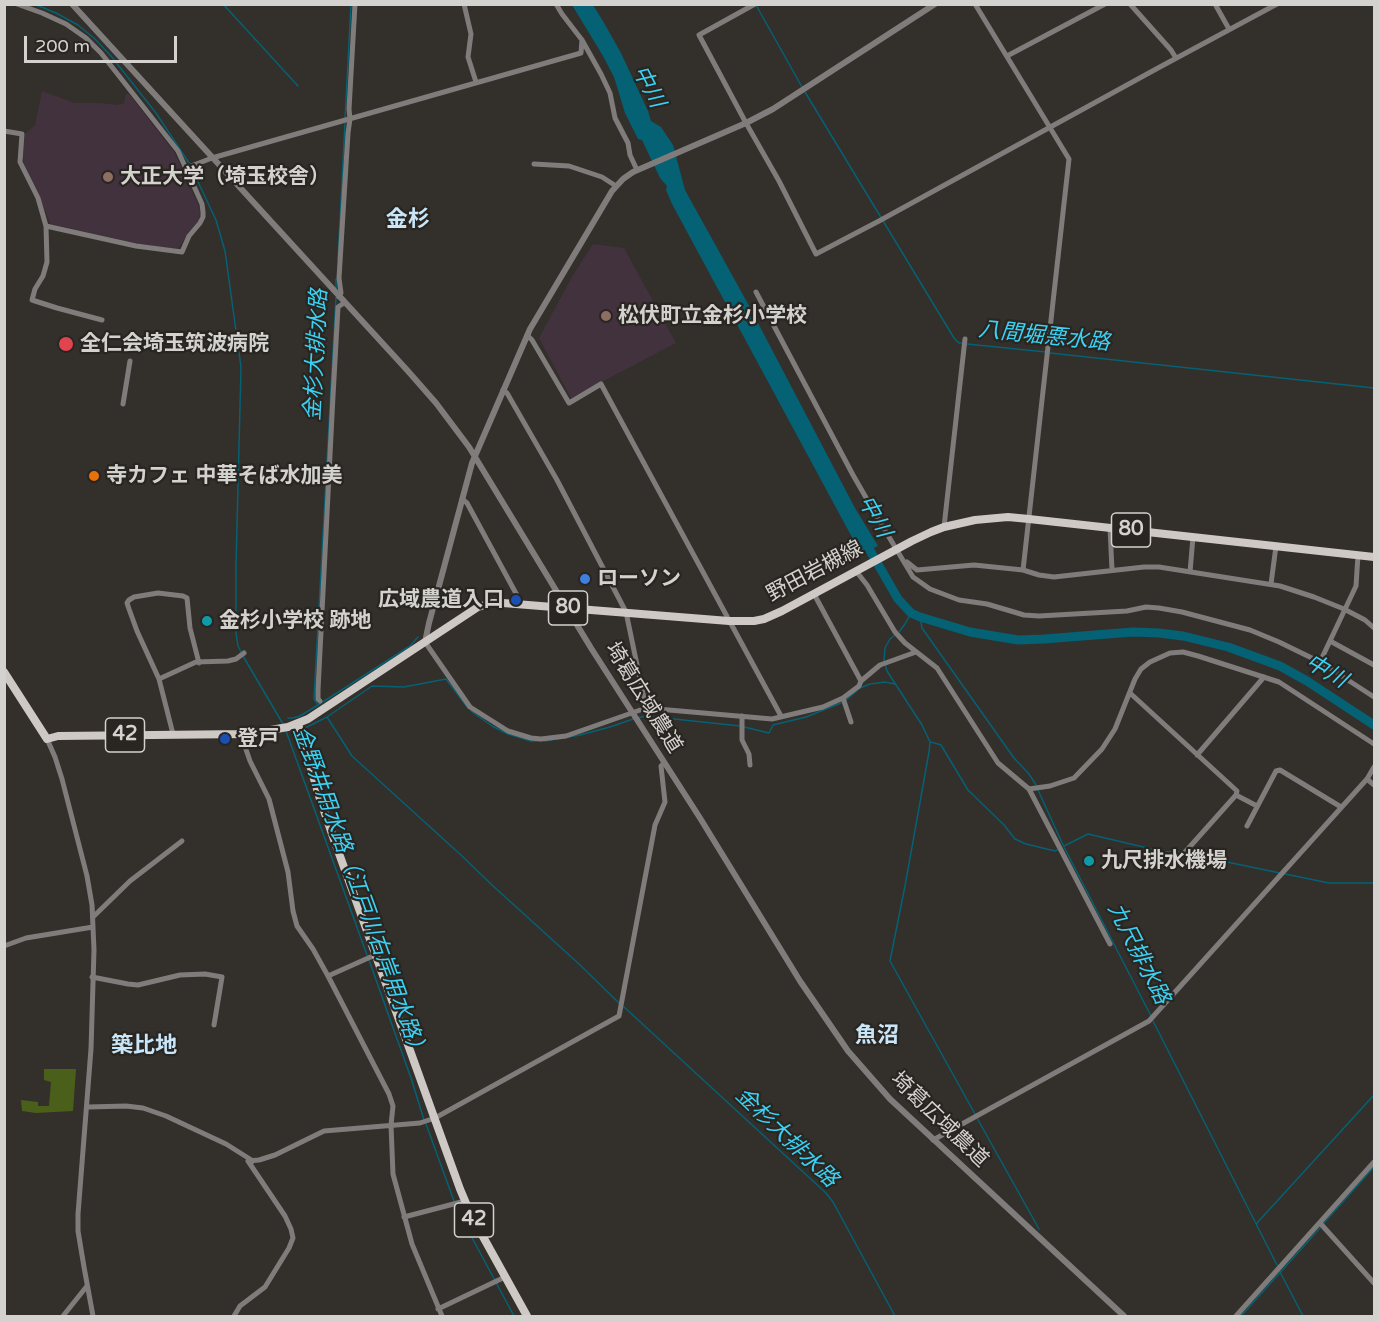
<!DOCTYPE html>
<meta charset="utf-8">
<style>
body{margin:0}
#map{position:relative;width:1379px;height:1321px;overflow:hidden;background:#332f2b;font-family:"Varela Round",sans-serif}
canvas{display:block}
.frame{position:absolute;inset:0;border:6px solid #d4d2cf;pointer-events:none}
.scale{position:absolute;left:24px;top:36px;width:153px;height:27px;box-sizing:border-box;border:3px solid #d4d2cf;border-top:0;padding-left:8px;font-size:18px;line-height:21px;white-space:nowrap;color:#d4d2cf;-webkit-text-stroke:4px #292521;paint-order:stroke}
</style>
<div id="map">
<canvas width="1379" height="1321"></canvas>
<div class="frame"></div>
<div class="scale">200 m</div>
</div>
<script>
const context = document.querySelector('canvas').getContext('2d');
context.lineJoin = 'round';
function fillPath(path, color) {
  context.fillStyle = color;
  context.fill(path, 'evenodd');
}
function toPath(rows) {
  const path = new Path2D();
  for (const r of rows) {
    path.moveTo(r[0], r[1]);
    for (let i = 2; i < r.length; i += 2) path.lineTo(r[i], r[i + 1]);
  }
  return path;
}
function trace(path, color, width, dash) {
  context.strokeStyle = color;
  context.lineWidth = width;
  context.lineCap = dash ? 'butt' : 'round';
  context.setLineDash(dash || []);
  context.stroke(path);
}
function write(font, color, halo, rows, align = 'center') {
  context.font = font + ' "Varela Round","Noto Sans JP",sans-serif';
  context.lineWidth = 4.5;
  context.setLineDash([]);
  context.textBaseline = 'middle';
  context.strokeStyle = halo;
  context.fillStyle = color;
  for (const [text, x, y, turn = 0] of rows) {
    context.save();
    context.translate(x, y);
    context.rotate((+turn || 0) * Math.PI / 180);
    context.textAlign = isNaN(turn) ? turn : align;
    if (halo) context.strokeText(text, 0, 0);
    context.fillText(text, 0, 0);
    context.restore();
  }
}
const education = toPath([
 [42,91,75,103,100,103,117,105,124,103,126,94,129,94,174,152,198,204,200,211,199,220,188,233,178,249,139,244,51,224,24,163,23,157,25,134,35,125],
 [593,244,624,248,676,343,571,398,539,338,573,275]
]);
const green = toPath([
 [44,1069,76,1069,73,1111,36,1113,22,1111,21,1100,38,1102,38,1106,49,1106,51,1082,44,1080]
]);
const water = toPath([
 [572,5,593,5,603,21,621,53,648,111,651,121,661,127,673,145,685,190,747,302,855,508,878,546,861,554,672,204,666,190,667,186,660,178,642,140,638,139,625,113,614,77,603,56]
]);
const stream = toPath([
 [34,4,56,13,78,25,95,39,111,56,156,113,189,163],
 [223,4,298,86],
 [756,5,802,87],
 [805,92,954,338,959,343,962,343],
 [345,119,351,4],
 [191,167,216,220,225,251,241,367,236,565,236,633,238,646,241,652],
 [338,259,345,123],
 [336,289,336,279],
 [967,344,1046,352],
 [1050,353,1374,388],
 [920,617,922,628,1014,758,1029,774,1036,785],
 [899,632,905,624,911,613],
 [895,635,890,639,885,648,884,661,887,671,922,725,930,742,929,752,905,886,890,961,975,1114],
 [243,656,283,724],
 [845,701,860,688,870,684,885,682,895,684],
 [318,705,314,699,336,297],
 [471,711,492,726,508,734,531,741,540,741],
 [327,717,352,756,462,856,492,885,579,964,619,1003],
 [288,718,293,718,300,716,318,705,410,646,418,637],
 [637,718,646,716,740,726],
 [744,727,769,733,773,725,806,717,841,703],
 [303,729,327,717,372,686,404,687,446,679,468,708],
 [286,731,367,955],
 [545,741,580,735,610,727,633,719],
 [931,742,941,745,968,790,1004,825,1015,839,1026,844,1055,851,1057,850],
 [1038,790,1064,847,1151,1016],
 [1064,846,1088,834,1165,852,1176,851,1183,853],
 [1188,854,1280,873],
 [1285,874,1329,883,1374,883],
 [369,960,412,1081,424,1120],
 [624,1007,826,1193,833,1202,895,1316],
 [1153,1021,1277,1265],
 [977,1118,1039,1229],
 [426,1124,454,1201],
 [455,1206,514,1316],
 [1257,1223,1374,1095],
 [1323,1224,1374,1167],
 [1279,1270,1303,1316],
 [1241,1316,1320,1228]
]);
const river = toPath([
 [864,540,898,599,911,613,920,617,970,632,1018,640,1044,639,1133,632,1159,633,1183,636,1228,647,1280,666,1307,681,1374,725]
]);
const minor = toPath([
 [17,4,42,13,66,24,86,38,101,53,178,151,202,204,203,212,203,217,200,223,189,236,182,252,136,246,46,226],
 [464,4,471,34,468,57,476,82],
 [556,4,562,14,582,40,601,74,610,93,615,118,628,143,630,155,637,170],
 [755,4,699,35,746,123,779,181,816,254,879,221,1158,68,1277,4],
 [975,4,1069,159,1023,570],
 [1130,4,1171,50,1176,58],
 [1215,4,1229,29],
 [1007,56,1105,4],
 [4,131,22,134,20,162,38,198,46,226,47,262,43,276,35,289,32,300,57,308,102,320],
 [534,164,569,166,602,177,616,186],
 [186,168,212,158,581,53,582,40],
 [756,292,853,475,880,522,913,577,930,589,959,600,987,604,1024,615,1039,616,1127,611,1146,607,1159,608,1182,612,1250,630,1279,642,1320,662,1374,697],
 [339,297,341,293,339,278,348,133,350,119,349,109,355,4],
 [527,335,532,340,569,403,601,384,781,716],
 [503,390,507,393,557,480,626,612,646,708],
 [123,404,130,361],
 [462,499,467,503,519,599,519,604],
 [944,527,965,339],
 [1110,528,1112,570],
 [907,562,917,570,974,565,1023,570,1039,575,1054,577,1144,567,1159,567,1280,586,1314,597,1344,609,1365,620,1374,628],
 [856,571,867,585,895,632,905,643,937,668,998,763,1029,789,1110,944],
 [1190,572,1193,537],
 [1271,584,1276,546],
 [814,594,861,681],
 [1330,641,1374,665],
 [425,642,470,707,508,731,531,738,541,739,566,736,646,708,772,719,823,707,843,698,859,686,861,681,880,665,916,652],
 [1320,662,1356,586,1358,555],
 [159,679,196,662,228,661,236,659,244,653],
 [1130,693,1237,791,1236,795,1178,860],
 [843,698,851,722],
 [320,701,318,699,318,690,333,396,338,307,344,303],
 [742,716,742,740,749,754,750,765],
 [173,734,159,679,137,631,129,609,127,603,129,600,134,597,158,593,183,596,187,598,190,628,199,663],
 [241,735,250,761,269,799,288,872,293,911,297,926,313,949,328,976,389,1094,393,1106,391,1125,393,1174,412,1244,442,1316],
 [47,739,55,757,62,779,87,876,92,905,94,950,91,1049,78,1214,78,1231,84,1267,93,1316],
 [1197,755,1264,677],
 [1367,779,1374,785],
 [1029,789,1050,786,1074,778,1102,749,1115,729,1135,679,1141,669,1150,662,1170,653,1183,652,1198,656,1279,682,1374,744],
 [1236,795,1257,806],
 [1247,826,1276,771,1280,770,1341,807],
 [93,917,130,881,182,841],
 [4,946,26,938,93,927],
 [328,976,375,955],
 [92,977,128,984,138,985,180,975,205,974,222,977,214,1025],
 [88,1107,126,1106,143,1108,166,1116,226,1144,253,1161],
 [933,1140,1149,1021,1367,779,1374,767],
 [404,1217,465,1201],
 [1320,1223,1374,1283],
 [438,1309,505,1277],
 [63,1316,87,1286],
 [234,1316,240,1306,265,1287,289,1248,293,1238,291,1229,285,1216,248,1161,259,1160,275,1155,324,1131,420,1123,435,1118,619,1016,655,825,665,802,661,766,664,763],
 [1236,1316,1374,1162]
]);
const tertiary = toPath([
 [72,4,407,370,436,403,469,447,591,648,700,818,800,981,848,1051,890,1099,1124,1316],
 [425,642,429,623,472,463,530,329,612,191,623,179,633,172,746,123,773,109,935,4]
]);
const primary = toPath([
 [4,672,47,739,58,736,247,734,288,727,308,719,478,607,492,603,503,603,729,621,754,621,764,619,782,611,912,541,931,532,944,527,975,520,1008,517,1029,519,1374,557],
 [298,724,320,799,332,834,460,1189,471,1215,527,1316]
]);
const markers = [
 [108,177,6,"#8d6e63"],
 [606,316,6,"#8d6e63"],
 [66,344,8,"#e0444e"],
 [94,476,6,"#e8710a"],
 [585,579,6,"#3f7fe0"],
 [516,600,6,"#1a4fb4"],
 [207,621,6,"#0f9aa8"],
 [225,739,6,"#1a4fb4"],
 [1089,861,6,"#0f9aa8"]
];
const shields = [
 [1131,530,39],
 [568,608,39],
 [125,735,39],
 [474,1220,39]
];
const shieldNames = [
 ["80",1131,530],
 ["80",568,608],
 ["42",125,735],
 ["42",474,1220]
];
const poiNames = [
 ["大正大学（埼玉校舎）",120,177],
 ["松伏町立金杉小学校",618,316],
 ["全仁会埼玉筑波病院",80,344],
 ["寺カフェ 中華そば水加美",106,476],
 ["ローソン",597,579],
 ["広域農道入口",504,600,"right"],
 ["金杉小学校 跡地",219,621],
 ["登戸",237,739],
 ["九尺排水機場",1101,861]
];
const streetNames = [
 ["野田岩槻線",815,572,-28],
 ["埼葛広域農道",643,698,58],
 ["埼葛広域農道",939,1120,44]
];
const waterNames = [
 ["中川",648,87,63],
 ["八間堀悪水路",1044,337,6],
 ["金杉大排水路",317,355,-87],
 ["中川",874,517,61],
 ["中川",1326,672,30],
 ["金野井用水路（江戸川右岸用水路）",359,893,70],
 ["九尺排水路",1138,954,63],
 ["金杉大排水路",786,1138,44]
];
const neighbourhoodNames = [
 ["金杉",408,220],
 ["魚沼",877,1036],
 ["築比地",144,1046]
];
fillPath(education, '#42323e');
fillPath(green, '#4a601a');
fillPath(water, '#056174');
trace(stream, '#056174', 1.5);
trace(river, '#056174', 9);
trace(minor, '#7f7c7b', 5);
trace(tertiary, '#7f7c7b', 6);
trace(primary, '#cfc9c6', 8);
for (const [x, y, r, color] of markers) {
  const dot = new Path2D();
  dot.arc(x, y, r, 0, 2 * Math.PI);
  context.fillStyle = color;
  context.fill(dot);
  trace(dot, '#292521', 2);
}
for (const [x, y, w] of shields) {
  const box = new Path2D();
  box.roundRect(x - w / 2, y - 17, w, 34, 4.5);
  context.fillStyle = '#292521';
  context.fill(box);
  trace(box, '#d4d2cf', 1.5);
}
write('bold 20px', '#d4d2cf', null, shieldNames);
write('bold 21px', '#d4d2cf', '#292521', poiNames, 'left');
write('21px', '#d4d2cf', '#292521', streetNames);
write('italic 22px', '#3ad2f4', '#292521', waterNames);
write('bold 22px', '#c9e6f9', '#292521', neighbourhoodNames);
</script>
